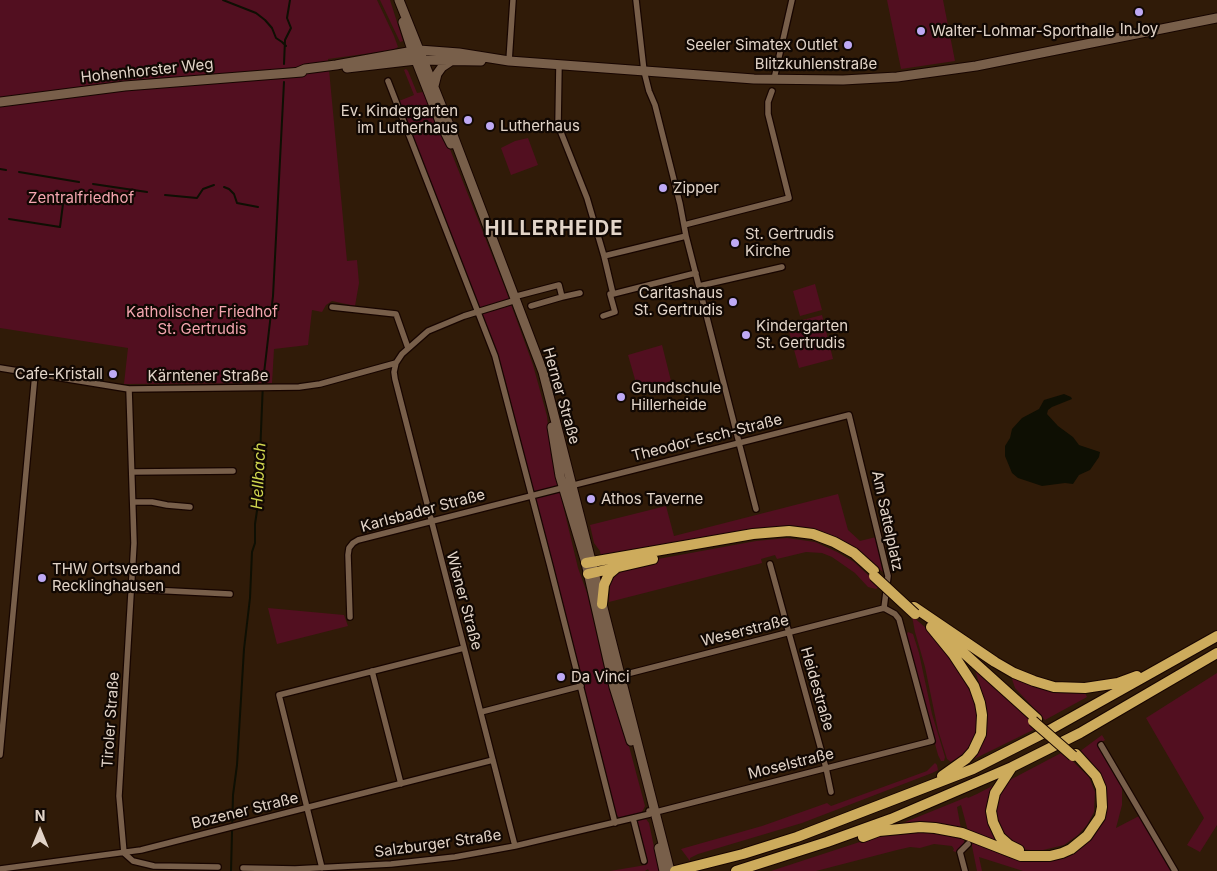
<!DOCTYPE html>
<meta charset="utf-8">
<style>
body{margin:0}
#map{position:relative;width:1217px;height:871px;overflow:hidden;background:#301b08;font-family:Inter,sans-serif}
canvas{display:block}
.north{position:absolute;left:15px;top:806px;width:50px;height:50px;-webkit-text-stroke:4px #110803;paint-order:stroke;rotate:0deg;font-size:14px;font-weight:700;line-height:20px;text-align:center;color:#e2d4c8}
.north::after{content:'';display:block;margin:auto;width:18px;height:22px;background:#e2d4c8;clip-path:polygon(50% 0,100% 100%,50% 72%,0 100%)}
</style>
<div id="map">
<canvas width="1217" height="871"></canvas>
<div class="north">N</div>
</div>
<script>
const context = document.querySelector('canvas').getContext('2d');
context.lineJoin = 'round';
function fillPath(path, color) {
  context.fillStyle = color;
  context.fill(path, 'evenodd');
}
function toPath(rows) {
  const path = new Path2D();
  for (const r of rows) {
    path.moveTo(r[0], r[1]);
    for (let i = 2; i < r.length; i += 2) path.lineTo(r[i], r[i + 1]);
  }
  return path;
}
function trace(path, color, width, dash) {
  context.strokeStyle = color;
  context.lineWidth = width;
  context.lineCap = dash ? 'butt' : 'round';
  context.setLineDash(dash || []);
  context.stroke(path);
}
function write(font, color, halo, rows, align = 'center') {
  context.font = font + ' Inter,sans-serif';
  context.lineWidth = 4.5;
  context.setLineDash([]);
  context.textBaseline = 'middle';
  context.strokeStyle = halo;
  context.fillStyle = color;
  for (const [text, x, y, turn = 0] of rows) {
    context.save();
    context.translate(x, y);
    context.rotate((+turn || 0) * Math.PI / 180);
    context.textAlign = isNaN(turn) ? turn : align;
    if (halo) context.strokeText(text, 0, 0);
    context.fillText(text, 0, 0);
    context.restore();
  }
}
const green = toPath([
 [0,0,377,0,394,36,398,47,393,50,328,59,347,261,357,260,359,283,355,306,332,301,326,305,322,312,312,310,308,345,274,349,272,383,124,384,128,348,0,328],
 [380,0,390,0,403,41,400,42],
 [887,0,943,0,955,61,901,69],
 [406,69,408,71,417,93,423,92,431,105,448,144,505,288,533,365,547,416,551,455,578,568,587,593,606,676,626,735,645,806,642,812,639,814,620,819,616,814,505,379,493,343,399,101,414,95,404,70],
 [528,138,538,165,511,175,501,148,515,141],
 [815,284,822,310,800,316,793,291],
 [822,315,833,359,799,368,787,324],
 [662,345,671,381,638,390,628,355],
 [838,494,848,530,860,541,876,537,883,572,872,563,806,529,601,557,600,551,594,543,590,525,666,506,674,536],
 [787,538,815,542,837,552,854,562,880,586,876,589,868,587,855,573,832,557,822,553,806,552,777,559,775,555,761,559,762,563,609,602,610,585,612,572,658,559,756,541],
 [268,608,344,615,348,626,277,644],
 [912,616,933,634,946,651,974,698,978,711,978,731,971,746,958,762,956,759,951,762,947,759,938,730,925,667,915,632],
 [908,632,913,634,919,653,932,714,945,757,944,761,941,761,938,755,906,636],
 [975,670,1029,718,1028,720,1037,728,972,760,986,733,987,725,986,705],
 [1217,673,1217,825,1200,852,1187,845,1204,818,1146,718],
 [1011,676,1085,693,1087,697,1045,720,1015,688],
 [1102,735,1105,740,1097,745,1122,788,1122,805,1116,828,1139,816,1171,871,1023,871,979,857,982,871,977,871,971,841,1007,857,1021,860,1048,861,1058,859,1069,854,1105,814,1096,770,1079,752],
 [1063,752,1089,777,1095,792,1094,812,1087,825,1078,835,1064,845,1039,851,1021,849,1009,843,995,821,996,799,1006,782],
 [935,763,937,765,938,770,932,773,802,823,698,854,690,858,690,861,681,849,762,826,827,803,831,806,927,771],
 [996,784,989,824,992,832,1004,847,968,831,961,805,957,807,961,829,898,825,967,797,968,798,977,794],
 [641,818,646,819,649,823,659,871,649,871,648,869,645,871,610,871,646,865,646,859,637,822],
 [936,831,963,838,965,844,962,849,956,852,953,851,954,849,952,846,934,844,920,848,910,847,897,850,816,871,771,871,881,835,895,832]
]);
const water = toPath([
 [1064,394,1071,397,1072,399,1052,407,1048,410,1047,414,1058,426,1073,437,1079,445,1100,452,1099,457,1090,470,1079,475,1073,484,1065,483,1042,486,1018,478,1012,473,1005,456,1005,446,1010,438,1012,429,1022,418,1039,409,1044,400]
]);
const stream = toPath([
 [223,0,256,13,265,20,272,28,276,38,282,42,286,46],
 [284,64,285,40,291,28,287,18,290,0],
 [0,169,6,170],
 [19,172,79,182],
 [93,184,147,192],
 [224,187,229,189,234,194,237,203,258,207],
 [165,195,197,198,203,189,214,185],
 [9,219,60,227,63,204],
 [231,871,233,795,237,765,244,649,250,598,252,552,255,543,255,524,258,504,263,382,273,296,284,82]
]);
const street = toPath([
 [636,0,644,71,649,91,655,105,680,204,686,236,756,509],
 [509,61,513,0],
 [559,65,558,125,587,198,604,256,613,294,610,294,615,312,603,316],
 [774,79,792,0],
 [388,81,495,356,550,566,615,823],
 [684,225,789,198,768,114,768,102,772,91],
 [604,256,686,236],
 [699,286,782,267],
 [613,294,696,273],
 [513,297,559,285,562,297,580,293],
 [531,306,562,297],
 [332,307,396,314,408,348],
 [396,363,394,372,395,379,515,846],
 [0,368,129,389,299,387,320,384,396,363,402,354,428,331,464,316,513,301],
 [129,389,134,543,119,796,124,853,133,861,154,866,218,867],
 [132,472,233,471],
 [133,502,152,502,167,505,190,507],
 [770,564,826,768,831,792],
 [131,589,230,594],
 [350,617,348,555,349,548,353,543,358,540,849,415,888,576,884,608],
 [372,671,401,784],
 [619,676,884,608],
 [481,712,581,686],
 [1101,745,1175,871],
 [0,755,35,374],
 [649,811,656,812,932,741,899,619,895,614,884,608],
 [633,818,644,861],
 [243,868,295,869,391,864,455,857,515,846,650,814],
 [322,868,279,695,464,648],
 [0,869,141,850,493,760],
 [965,871,960,852,968,844]
]);
const secondary = toPath([
 [399,0,451,130,543,372,670,871],
 [403,22,412,50,441,124,451,144],
 [347,68,416,60,481,61],
 [298,72,305,69,336,65,419,50,459,53,509,61,754,79,843,80,897,77,976,66,1217,18],
 [434,86,437,74,442,67,451,61],
 [0,102,125,86,302,72],
 [552,427,560,476,586,563,614,687,631,741],
 [659,848,664,871]
]);
const highway = toPath([
 [586,563,753,534,789,531,813,534,834,542,854,553,874,571],
 [588,574,653,559],
 [602,604,604,585,609,574,616,568],
 [914,607,995,662,1014,673,1034,681,1054,687,1085,688,1118,683,1137,676],
 [931,627,953,654,974,686,980,703,982,715,981,734,973,751,966,759,942,776],
 [945,636,1037,719],
 [1012,767,995,793,991,811,993,822,1000,837,1009,845,1019,850],
 [863,837,879,831,900,829,920,827,935,828,962,833,1021,856,1050,856,1062,853,1071,849,1087,836,1100,817,1102,807,1101,788,1096,776,1076,754],
 [675,871,743,854,797,837,973,769,1046,732,1217,636],
 [736,871,827,842,891,819,1012,767,1080,733,1217,653]
]);
const highwayBridge = toPath([
 [874,576,915,614],
 [1033,721,1073,756]
]);
const markers = [
 [1139,12,5,"#bea9f4"],
 [921,31,5,"#bea9f4"],
 [848,45,5,"#bea9f4"],
 [468,120,5,"#bea9f4"],
 [490,126,5,"#bea9f4"],
 [663,188,5,"#bea9f4"],
 [735,243,5,"#bea9f4"],
 [733,302,5,"#bea9f4"],
 [746,335,5,"#bea9f4"],
 [113,374,5,"#bea9f4"],
 [621,397,5,"#bea9f4"],
 [591,499,5,"#bea9f4"],
 [42,578,5,"#bea9f4"],
 [561,677,5,"#bea9f4"]
];
const poiNames = [
 ["InJoy",1139,29,"center"],
 ["Walter-Lohmar-Sporthalle",931,31],
 ["Seeler Simatex Outlet",838,45,"right"],
 ["Ev. Kindergarten",458,111,"right"],
 ["im Lutherhaus",458,128,"right"],
 ["Lutherhaus",500,126],
 ["Zipper",673,188],
 ["St. Gertrudis",745,234],
 ["Kirche",745,251],
 ["Caritashaus",723,293,"right"],
 ["St. Gertrudis",723,310,"right"],
 ["Kindergarten",756,326],
 ["St. Gertrudis",756,343],
 ["Cafe-Kristall",103,374,"right"],
 ["Grundschule",631,388],
 ["Hillerheide",631,405],
 ["Athos Taverne",601,499],
 ["THW Ortsverband",52,569],
 ["Recklinghausen",52,586],
 ["Da Vinci",571,677]
];
const streetNames = [
 ["Blitzkuhlenstraße",816,64],
 ["Hohenhorster Weg",147,71,-6],
 ["Kärntener Straße",208,376],
 ["Herner Straße",561,396,74],
 ["Theodor-Esch-Straße",707,438,-14],
 ["Karlsbader Straße",423,511,-15],
 ["Am Sattelplatz",887,521,78],
 ["Wiener Straße",464,601,75],
 ["Weserstraße",745,631,-14],
 ["Heidestraße",817,689,74],
 ["Tiroler Straße",111,720,-86],
 ["Moselstraße",791,764,-14],
 ["Bozener Straße",245,811,-14],
 ["Salzburger Straße",438,844,-8]
];
const parkNames = [
 ["Zentralfriedhof",81,198],
 ["Katholischer Friedhof",202,312],
 ["St. Gertrudis",202,329]
];
const waterNames = [
 ["Hellbach",259,476,-87]
];
const districtNames = [
 ["HILLERHEIDE",554,229]
];
fillPath(green, '#520f20');
fillPath(water, '#0e0f03');
trace(stream, '#0e0f03', 2);
trace(street, '#170500', 8);
trace(secondary, '#170500', 11);
trace(highway, '#170500', 12);
trace(street, '#785f4a', 5.5);
trace(secondary, '#785f4a', 9);
trace(highway, '#cdab5c', 10);
trace(highwayBridge, '#170500', 12, []);
trace(highwayBridge, '#cdab5c', 10);
for (const [x, y, r, color] of markers) {
  const dot = new Path2D();
  dot.arc(x, y, r, 0, 2 * Math.PI);
  context.fillStyle = color;
  context.fill(dot);
  trace(dot, '#110803', 2);
}
write('15px', '#e2d4c8', '#110803', poiNames, 'left');
write('15px', '#e2d4c8', '#110803', streetNames);
write('15px', '#f4a6b0', '#110803', parkNames);
write('italic 16px', '#d0d54e', '#110803', waterNames);
context.letterSpacing = '1px';
write('bold 20px', '#e2d4c8', '#110803', districtNames);
context.letterSpacing = '0px';
</script>
